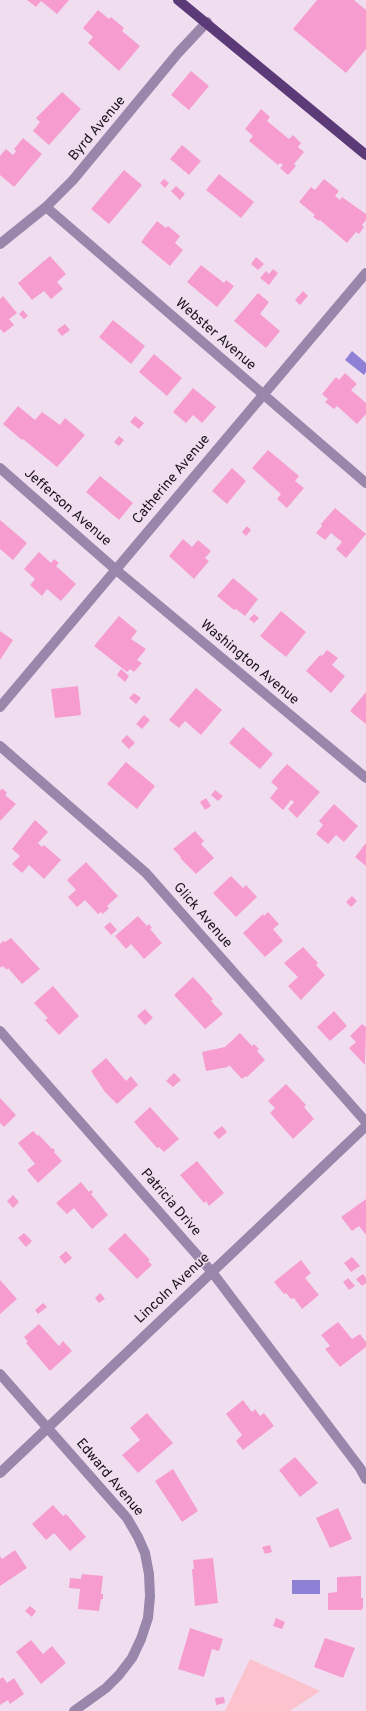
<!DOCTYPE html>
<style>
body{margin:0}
canvas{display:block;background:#f0def0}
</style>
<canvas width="366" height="1711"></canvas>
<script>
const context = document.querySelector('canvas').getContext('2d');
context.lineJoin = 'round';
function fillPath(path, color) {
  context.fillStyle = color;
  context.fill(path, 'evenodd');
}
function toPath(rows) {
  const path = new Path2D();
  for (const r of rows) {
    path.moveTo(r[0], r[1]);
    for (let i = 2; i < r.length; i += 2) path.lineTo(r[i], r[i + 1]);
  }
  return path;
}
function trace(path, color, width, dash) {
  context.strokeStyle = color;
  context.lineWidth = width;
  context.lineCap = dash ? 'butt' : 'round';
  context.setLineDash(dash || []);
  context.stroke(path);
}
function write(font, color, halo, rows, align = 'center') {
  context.font = font + ' Overpass,sans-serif';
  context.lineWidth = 3;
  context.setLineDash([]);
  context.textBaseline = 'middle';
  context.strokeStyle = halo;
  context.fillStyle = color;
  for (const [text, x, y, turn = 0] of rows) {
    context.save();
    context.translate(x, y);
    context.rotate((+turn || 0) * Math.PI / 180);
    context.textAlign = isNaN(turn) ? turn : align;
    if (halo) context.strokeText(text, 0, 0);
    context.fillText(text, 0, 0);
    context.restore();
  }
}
const green = toPath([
 [250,1659,320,1691,290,1711,225,1711]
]);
const water = toPath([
 [352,351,366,363,366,372,364,375,345,360],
 [292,1580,320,1580,320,1594,292,1594]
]);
const building = toPath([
 [27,0,69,0,57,14,41,1,36,7],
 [317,0,354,0,366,10,366,49,346,73,293,29],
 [98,10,109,19,111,17,124,28,122,31,140,46,119,71,88,43,93,37,83,28],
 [191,71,209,86,189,110,171,95],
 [62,92,81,109,49,145,33,131,40,122,36,118],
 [261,109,270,117,267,121,289,139,293,135,301,143,298,147,304,152,294,164,296,166,288,175,280,168,283,165,280,163,278,165,249,141,253,136,245,129],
 [23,138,42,154,14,187,0,175,0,156,6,149,13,155,16,151,14,149],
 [182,145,201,161,189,175,170,159],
 [124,170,142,185,109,224,91,209],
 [219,174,254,202,241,218,206,190],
 [164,179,169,183,165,188,160,183],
 [324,179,339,191,335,196,340,200,342,197,366,214,366,220,362,225,364,227,359,234,356,232,347,243,320,220,319,221,313,217,315,215,299,202,311,187,315,190],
 [176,186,185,194,180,200,171,191],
 [157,221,166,228,168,226,180,236,175,243,183,250,170,266,141,242],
 [50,256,66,274,57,282,63,289,51,299,44,291,32,300,18,283],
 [256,257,264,264,258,270,251,264],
 [201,265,224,283,226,280,234,286,217,307,187,282],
 [273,269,278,273,269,285,260,278,266,271,269,274],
 [303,291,308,296,300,305,295,300],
 [258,293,269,302,260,314,280,331,266,348,234,321],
 [3,296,17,313,9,319,14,325,4,333,0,329,0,299],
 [23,310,28,316,24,319,19,314],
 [113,320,145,346,131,364,99,337],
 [65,324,70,330,62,336,57,330],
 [154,354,182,378,167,396,139,372],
 [345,373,357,384,351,390,366,403,366,414,357,424,337,406,334,409,325,402,328,399,322,394,336,377,339,380],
 [193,388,216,407,202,423,193,415,186,423,173,412],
 [18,406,35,420,42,412,60,425,65,418,85,435,57,467,23,439,22,440,3,424],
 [135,416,144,423,139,429,130,422],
 [119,436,124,440,119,446,114,442],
 [268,450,299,476,295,481,304,488,287,508,277,499,281,494,252,468],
 [232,468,246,481,227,504,212,491],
 [100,476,133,503,119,520,86,492],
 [335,508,366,534,346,558,336,549,342,542,331,533,325,540,316,533,322,526,321,524],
 [0,520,27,543,13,560,0,549],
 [247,526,251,530,246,536,242,532],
 [183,539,192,547,198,540,211,551,205,558,209,561,194,579,169,556],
 [39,552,51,563,54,559,59,563,56,566,76,584,61,601,47,589,42,596,30,585,35,579,24,569],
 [233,578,258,599,245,616,236,609,234,610,217,596],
 [281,611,306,632,286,657,260,636],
 [254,614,259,618,254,623,249,619],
 [119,616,137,631,131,639,146,649,137,660,142,663,134,672,130,669,127,672,94,646],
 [0,631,13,640,0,660],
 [327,650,338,658,332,665,345,676,331,693,306,671,320,655,322,656],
 [121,669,129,676,125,682,117,675],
 [78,686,81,715,55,718,51,689],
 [196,688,222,710,201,735,185,721,179,728,169,720],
 [366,692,366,724,350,711],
 [134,693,141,698,136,704,129,698],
 [144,715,150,720,142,729,136,724],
 [243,727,273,754,260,769,229,743],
 [127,735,135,743,129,749,121,741],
 [126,762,155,786,137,809,107,784],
 [287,764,320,792,297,818,288,809,294,802,291,800,283,810,270,798,278,788,271,782],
 [3,789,7,793,5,795,16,804,0,821,0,790],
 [215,790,223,796,218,801,211,795],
 [206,798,211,806,205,810,200,802],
 [334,804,358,826,344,842,336,835,328,844,316,834,323,825,319,821],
 [35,820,48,832,38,843,42,847,44,845,61,860,44,879,29,865,22,873,12,864,20,856,12,849],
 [195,831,204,841,201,844,214,858,196,874,180,858,181,857,173,849],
 [366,843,366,866,355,857],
 [86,862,118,896,107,906,109,908,103,914,101,912,98,914,85,900,77,907,68,897,76,890,67,880],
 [231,876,243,888,246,885,257,897,236,917,213,893],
 [352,896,357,901,351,907,346,902],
 [268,912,279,924,273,929,283,941,265,957,243,933,263,914,264,916],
 [138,916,147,926,149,924,152,928,150,929,162,943,144,959,131,944,126,949,115,936],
 [110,922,117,930,111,935,104,927],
 [11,938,40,969,22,984,8,968,7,970,3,966,1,968,0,966,0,944,3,941,5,942],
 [303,947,318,963,316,965,325,975,301,1000,288,986,298,977,284,963],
 [193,977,213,999,211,1001,223,1014,205,1029,174,995],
 [53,986,79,1016,59,1035,45,1020,48,1018,34,1003],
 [145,1009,153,1018,145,1025,137,1016],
 [334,1011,347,1026,330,1041,317,1027],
 [362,1024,366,1027,365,1065,349,1048,356,1042,350,1036],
 [240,1033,252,1046,254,1044,259,1049,257,1051,265,1060,247,1077,246,1076,242,1079,229,1065,228,1067,206,1071,202,1052,225,1047],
 [106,1058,126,1081,131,1076,138,1085,117,1104,105,1092,91,1071],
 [174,1073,181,1080,173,1087,166,1081],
 [286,1084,306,1105,304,1107,314,1119,293,1139,270,1113,275,1108,268,1101],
 [0,1098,16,1115,4,1127,0,1123],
 [150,1107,179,1139,164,1152,159,1147,157,1148,134,1122],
 [222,1126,227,1132,219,1139,213,1133],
 [33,1131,38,1136,39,1135,52,1149,53,1148,55,1151,54,1152,62,1161,38,1183,27,1170,35,1164,18,1143],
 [197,1161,224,1193,209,1206,206,1201,204,1203,180,1175],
 [81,1182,89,1192,91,1190,93,1192,91,1194,108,1215,92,1229,74,1208,67,1214,56,1203],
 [13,1195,19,1202,13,1208,7,1201],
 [366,1199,366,1235,359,1226,352,1231,341,1217],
 [24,1233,32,1241,26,1247,18,1238],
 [125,1233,150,1260,148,1261,152,1265,137,1279,108,1249],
 [66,1251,72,1258,65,1264,59,1257],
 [352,1257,360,1266,351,1272,344,1263],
 [301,1260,311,1273,305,1278,319,1295,302,1309,294,1298,291,1299,286,1293,284,1294,274,1282],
 [363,1274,366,1278,366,1283,362,1286,356,1279],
 [348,1278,355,1286,349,1290,343,1282],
 [0,1280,17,1299,0,1314],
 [100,1293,105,1299,99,1303,95,1298],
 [43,1303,47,1307,38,1314,35,1310],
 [338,1322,352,1339,360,1334,366,1342,366,1347,340,1367,325,1349,330,1346,321,1335],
 [39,1324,59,1346,63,1341,72,1351,50,1371,26,1343,28,1342,24,1337],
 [243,1400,252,1412,255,1409,260,1416,264,1413,274,1426,243,1450,236,1441,242,1435,226,1414],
 [147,1413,173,1443,138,1473,122,1455,140,1440,130,1428],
 [295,1457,318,1483,300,1497,279,1470],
 [173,1469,198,1511,182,1522,155,1481],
 [53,1505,63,1516,66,1514,86,1537,70,1551,54,1533,46,1540,32,1524],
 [338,1508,352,1539,330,1548,316,1518],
 [270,1545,272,1552,265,1554,262,1547],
 [15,1550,27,1568,0,1586,0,1556,2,1559],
 [213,1558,218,1603,195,1606,192,1569,194,1569,193,1560],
 [82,1574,103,1576,101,1594,103,1594,103,1599,101,1599,99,1611,78,1609,80,1589,69,1588,70,1578,81,1579],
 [361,1576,361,1598,363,1598,363,1608,361,1610,328,1610,328,1593,337,1592,337,1577],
 [30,1606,36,1611,32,1617,25,1611],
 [276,1618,285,1622,282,1629,273,1626],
 [190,1628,223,1639,219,1651,212,1649,204,1677,178,1669],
 [325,1638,355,1648,343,1678,314,1667],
 [31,1640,43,1654,52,1646,66,1663,41,1684,16,1652],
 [3,1677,7,1683,14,1678,24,1694,10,1704,8,1700,0,1705,0,1679],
 [224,1697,225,1703,216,1705,215,1698]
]);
const minor = toPath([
 [46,207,366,483],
 [0,244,46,207,73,180,178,53,207,22],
 [0,468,115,569,366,778],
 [0,707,366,273],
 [0,746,146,873,366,1122],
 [0,1031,212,1272,360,1468,366,1479],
 [0,1374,127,1518,138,1537,145,1553,149,1574,150,1596,148,1618,141,1639,132,1658,119,1675,106,1688,74,1711],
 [0,1473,366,1126]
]);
const major = toPath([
 [178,0,366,155]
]);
const streetNames = [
 ["Byrd Avenue",98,129,-50],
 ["Webster Avenue",215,335,41],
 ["Catherine Avenue",172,480,-50],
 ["Jefferson Avenue",67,508,41],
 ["Washington Avenue",249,663,40],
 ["Glick Avenue",202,916,49],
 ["Patricia Drive",170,1203,49],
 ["Lincoln Avenue",173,1289,-43],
 ["Edward Avenue",109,1478,50]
];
fillPath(green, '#fcc2ce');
fillPath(water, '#8e80d5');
fillPath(building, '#f69ccf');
trace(minor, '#9987ab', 10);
trace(major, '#5c3977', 10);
write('14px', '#191319', '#f0def0', streetNames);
</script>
